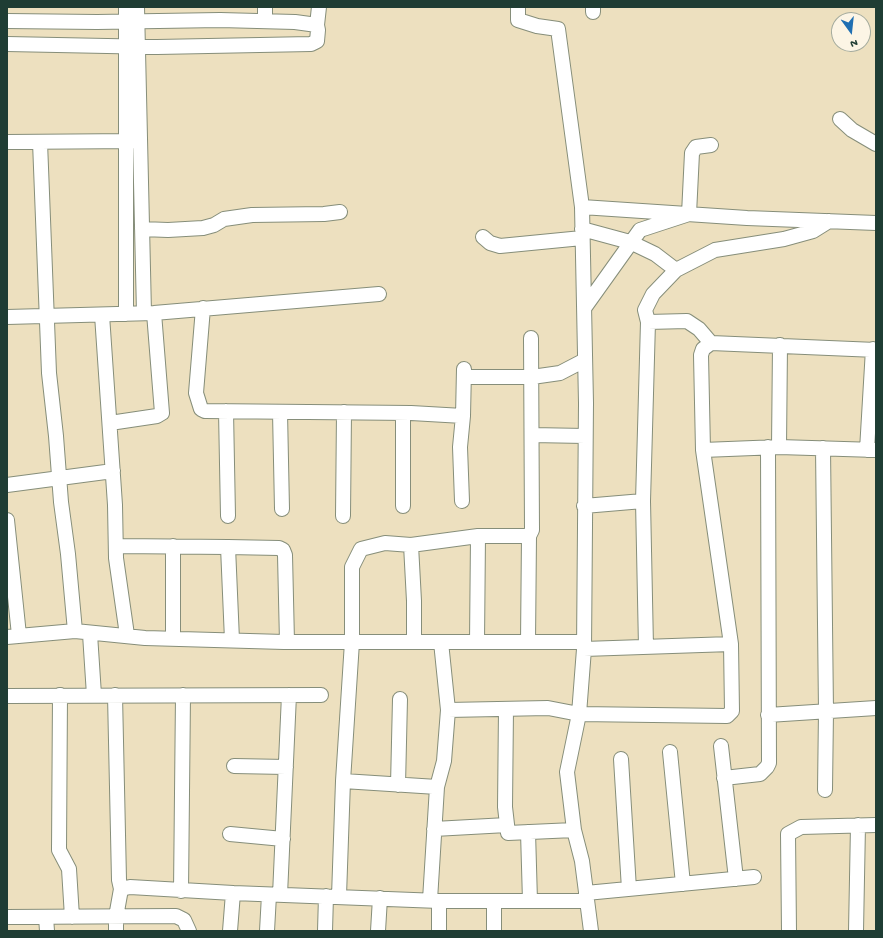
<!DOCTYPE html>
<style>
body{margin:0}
#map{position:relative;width:883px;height:938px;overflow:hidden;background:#ede0bf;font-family:"Gochi Hand",sans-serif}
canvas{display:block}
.frame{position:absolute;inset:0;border:8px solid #1f3d34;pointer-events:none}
.north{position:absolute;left:831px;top:12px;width:40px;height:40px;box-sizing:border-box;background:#fcf5e5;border:1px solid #a4ab9e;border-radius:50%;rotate:165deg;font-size:11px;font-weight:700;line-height:16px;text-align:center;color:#1f3d34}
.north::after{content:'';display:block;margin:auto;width:14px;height:18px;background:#1f6fb2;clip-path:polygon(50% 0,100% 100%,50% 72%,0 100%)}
</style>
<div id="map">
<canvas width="883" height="938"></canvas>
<div class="frame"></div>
<div class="north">N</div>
</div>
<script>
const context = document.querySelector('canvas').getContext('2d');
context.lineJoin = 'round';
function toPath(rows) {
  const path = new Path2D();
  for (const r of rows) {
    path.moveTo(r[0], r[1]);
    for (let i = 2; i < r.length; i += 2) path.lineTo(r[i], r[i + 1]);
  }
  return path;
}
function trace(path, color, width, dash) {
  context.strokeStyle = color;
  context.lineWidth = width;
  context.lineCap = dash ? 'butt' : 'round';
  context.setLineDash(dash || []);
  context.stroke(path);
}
const minor = toPath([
 [126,7,126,314],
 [137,7,144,313],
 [265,7,265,21],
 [518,7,518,20,537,26,558,29,582,207],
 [593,7,593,12],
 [7,21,97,22,220,20,295,22,317,25,318,30,317,41,311,44,157,47,7,44],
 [317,25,319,7],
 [840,119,852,130,876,144],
 [7,142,135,141],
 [40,142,49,373,56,436,61,502,68,554,75,631],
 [142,229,168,230,203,228,214,225,224,219,252,215,324,214,340,212],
 [582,229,630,242,655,254,676,270],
 [483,237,490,243,500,246,582,238],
 [585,307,640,230,689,214,692,153,696,147,711,145],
 [203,308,196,393,201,409,205,411,411,413,463,416],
 [102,315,115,505,116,558,127,635],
 [7,317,154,313,379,294],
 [648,322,645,310,653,294,676,270,715,250,784,239,813,231,829,221],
 [464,377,532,377,560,373,585,360],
 [226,411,228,516],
 [280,412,282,509],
 [110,423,157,416,162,413,154,313],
 [532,435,585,436],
 [779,447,780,345],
 [823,448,826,711,825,790],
 [703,450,701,355,703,349,711,343],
 [867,450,873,349],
 [7,485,113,471],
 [462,501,460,447,463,416,464,369],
 [403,506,403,413],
 [584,506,643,501],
 [343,516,344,412],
 [7,520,19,635],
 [478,536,529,536,528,642],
 [529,536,532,530,531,338],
 [411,545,478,536,477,642],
 [116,546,228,547,279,548,283,550,285,555,287,642],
 [228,547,232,640],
 [90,634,94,695],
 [7,637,75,631,145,638,284,642,584,642],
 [173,639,173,546],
 [441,642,448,710,548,708,579,714,727,716,732,711,731,644,703,450,779,447,876,450],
 [646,647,643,501,648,322,687,321,699,329,711,343,876,350],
 [584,649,731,644],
 [60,695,59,850,69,869,72,917],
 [115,695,119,880,121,889],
 [7,696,321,695],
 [506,709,505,807,508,833,574,830],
 [768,715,876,708],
 [721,746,736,879],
 [670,752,683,884],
 [621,759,629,889],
 [234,766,286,767],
 [724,778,760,774,767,767,769,763,768,447],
 [343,781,352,642,352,567,361,549,385,543,411,545,414,601,414,642],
 [398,785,400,699],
 [434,829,507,825],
 [528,832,530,901],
 [230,834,283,839],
 [181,891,183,695],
 [586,893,754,877],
 [280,895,289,695],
 [339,896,343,781,437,787],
 [430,900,437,787,444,761,448,710],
 [439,901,439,931],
 [494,901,494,931],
 [7,917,176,916,184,920,189,931],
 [46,917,47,931],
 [116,931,116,917,121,889,130,887,233,893,439,901,587,901],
 [230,931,233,893],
 [267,931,269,895],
 [325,931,326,896],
 [378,931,380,898],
 [591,931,582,861,574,830,567,772,579,714,584,649,586,403,582,207,747,218,876,223],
 [789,931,788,834,801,827,876,825],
 [856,931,858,825]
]);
trace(minor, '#868e7a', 16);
trace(minor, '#fff', 14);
</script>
